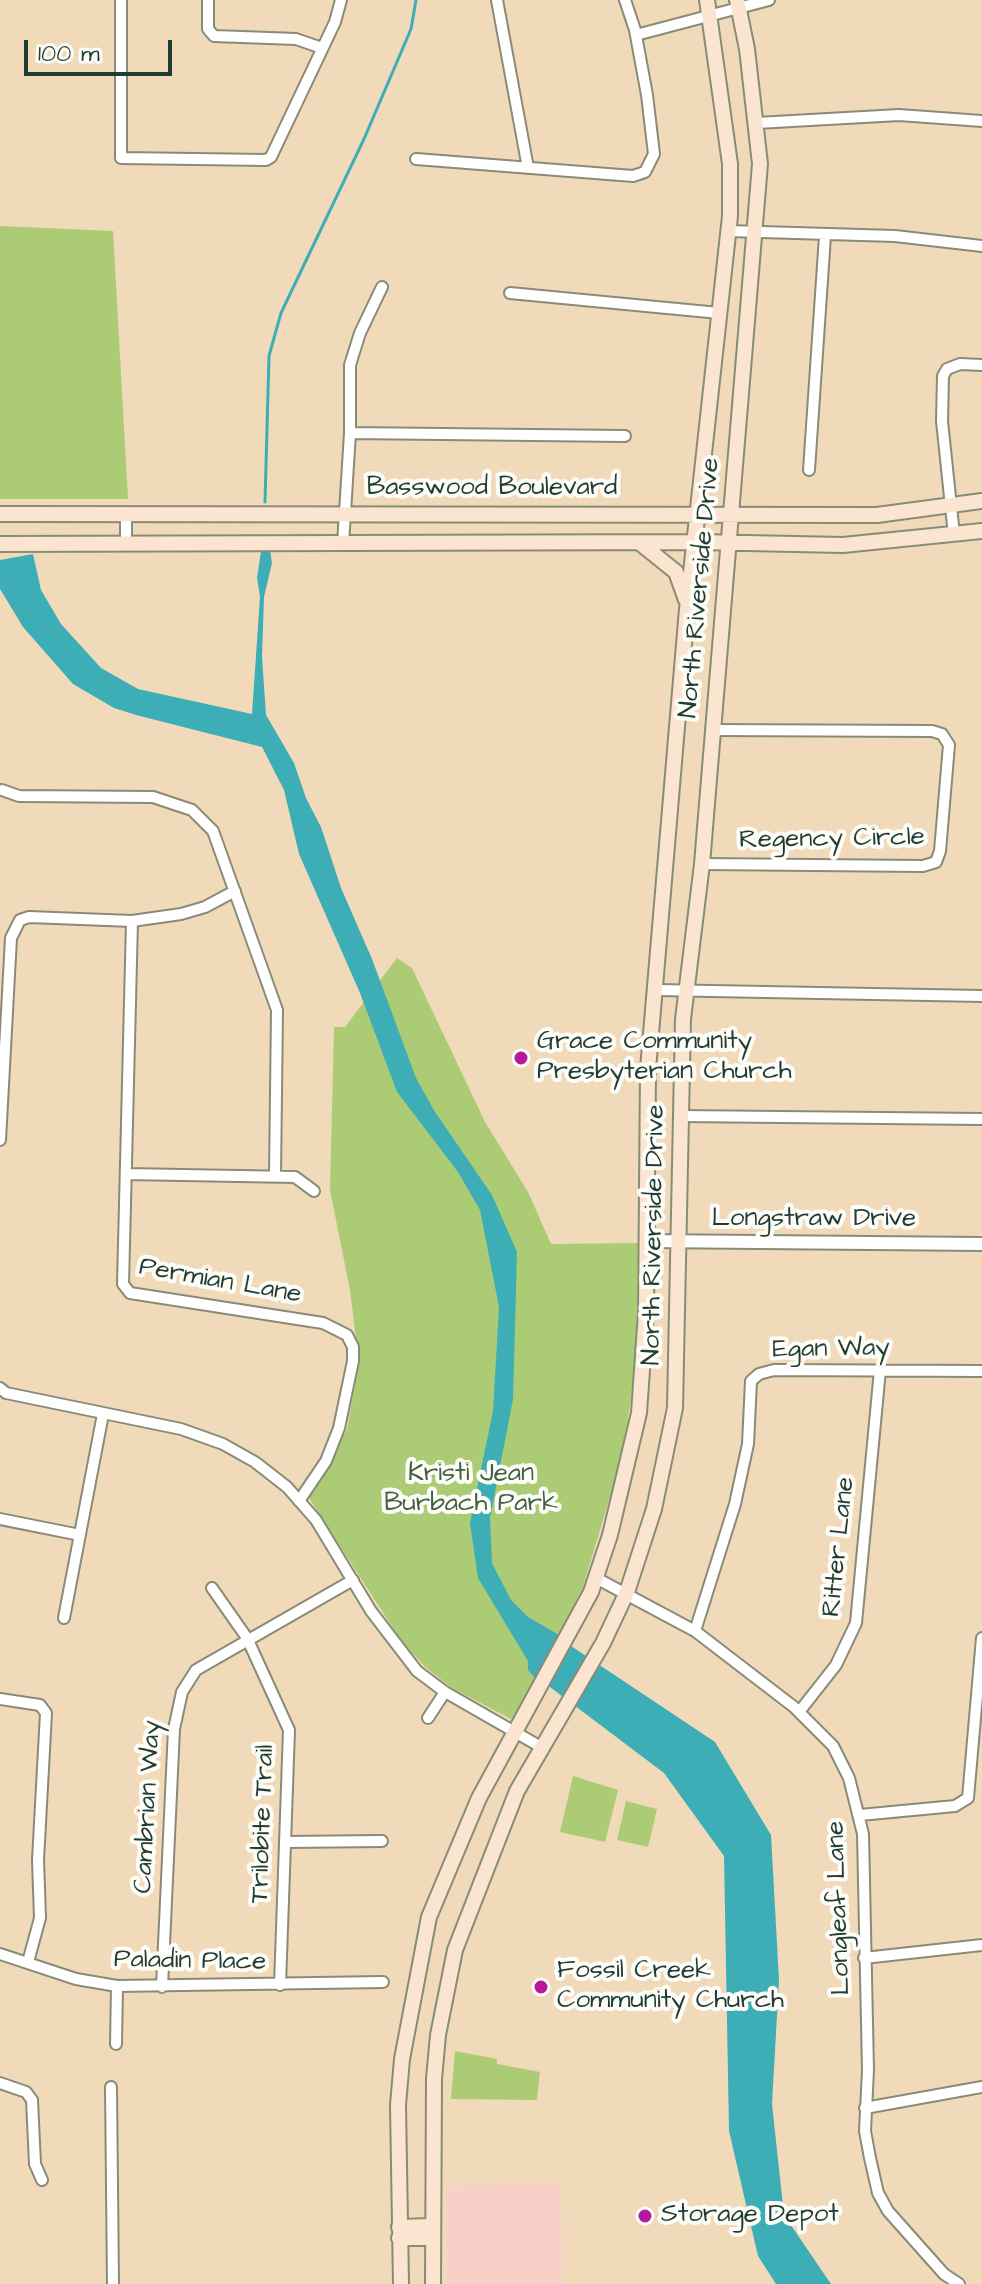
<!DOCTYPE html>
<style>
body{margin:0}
#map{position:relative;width:982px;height:2284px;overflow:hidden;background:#f1daba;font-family:"Architects Daughter",sans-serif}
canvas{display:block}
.scale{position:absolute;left:24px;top:40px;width:148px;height:36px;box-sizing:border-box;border:4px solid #1f3d34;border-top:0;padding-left:10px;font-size:24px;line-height:28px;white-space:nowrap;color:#1f3d34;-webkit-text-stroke:6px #fdfcf7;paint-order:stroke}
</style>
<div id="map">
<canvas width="982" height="2284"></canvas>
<div class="scale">100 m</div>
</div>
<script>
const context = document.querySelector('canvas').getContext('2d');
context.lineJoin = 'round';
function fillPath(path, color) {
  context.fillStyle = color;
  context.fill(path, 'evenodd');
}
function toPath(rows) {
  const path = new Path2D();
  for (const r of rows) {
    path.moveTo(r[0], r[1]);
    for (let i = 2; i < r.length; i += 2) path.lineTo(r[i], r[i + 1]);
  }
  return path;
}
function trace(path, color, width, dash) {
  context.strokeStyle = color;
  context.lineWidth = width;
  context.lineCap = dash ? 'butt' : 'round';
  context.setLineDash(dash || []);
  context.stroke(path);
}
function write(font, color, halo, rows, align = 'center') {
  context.font = font + ' "Architects Daughter",sans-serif';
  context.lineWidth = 8;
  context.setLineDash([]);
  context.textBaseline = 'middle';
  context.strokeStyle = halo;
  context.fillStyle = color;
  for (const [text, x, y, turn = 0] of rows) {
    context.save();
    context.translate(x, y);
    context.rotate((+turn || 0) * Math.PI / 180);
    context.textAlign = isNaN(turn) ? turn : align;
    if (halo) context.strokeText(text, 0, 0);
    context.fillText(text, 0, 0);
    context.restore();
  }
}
const built = toPath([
 [560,2182,563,2284,447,2284,446,2185]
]);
const green = toPath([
 [0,226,113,231,128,499,0,499],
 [397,958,412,968,485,1122,528,1192,551,1244,638,1243,636,1362,623,1453,583,1587,535,1683,516,1717,511,1719,452,1688,425,1667,400,1639,309,1498,347,1429,359,1364,350,1290,330,1190,334,1027,345,1027],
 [573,1776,618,1790,605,1842,560,1832],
 [626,1801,657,1809,648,1847,617,1840],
 [455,2051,497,2059,497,2064,540,2072,537,2100,451,2099]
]);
const water = toPath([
 [270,550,272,563,264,597,262,657,266,715,294,763,306,798,321,827,341,888,372,959,416,1078,435,1112,492,1195,517,1252,513,1399,490,1518,492,1563,511,1600,528,1617,566,1639,565,1642,715,1742,771,1835,779,1980,772,2104,784,2215,831,2284,776,2284,758,2256,729,2131,724,1856,664,1773,546,1684,544,1688,528,1670,528,1661,478,1578,470,1523,493,1411,499,1307,480,1210,458,1172,397,1092,360,993,299,854,284,790,262,747,136,715,114,708,73,684,23,627,0,589,0,560,33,554,41,590,61,624,101,668,138,689,252,714,260,597,257,578,261,551]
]);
const stream = toPath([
 [265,502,269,356,281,313,364,139,411,29,416,0]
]);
const minor = toPath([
 [121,0,121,158,266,160,271,157,335,22,341,0],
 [208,0,208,29,214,36,296,39,322,48],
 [497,0,528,168],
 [636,35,769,0],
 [757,123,899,115,982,121],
 [416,159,633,176,645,172,654,154,647,95,635,30,625,0],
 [728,231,895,236,982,246],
 [510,293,719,313],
 [350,433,625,436],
 [809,470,825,236],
 [954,535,942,421,943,376,947,369,960,364,982,365],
 [126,542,126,515],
 [343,544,350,433,350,365,360,333,382,287],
 [2,790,19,796,153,797,192,810,213,831,277,1010,275,1176],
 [702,864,923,866,936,862,940,851,949,745,942,734,932,731,712,730],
 [132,921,123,1284,130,1293,323,1323,347,1335,353,1347,353,1361,339,1428,326,1461,299,1501],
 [657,990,982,996],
 [679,1116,982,1119],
 [0,1140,11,938,20,920,29,917,132,921,181,914,205,907,235,891],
 [126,1174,295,1177,314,1191],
 [0,1388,6,1393,181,1429,223,1444,255,1462,287,1487,316,1520,371,1611,417,1671,445,1692,541,1747],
 [0,1519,80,1535],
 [596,1578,695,1631,794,1707,833,1746,849,1778,863,1834,868,2070,865,2131,870,2158,878,2193,888,2211,944,2274,959,2284],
 [212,1588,247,1638,289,1730,280,1985],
 [64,1618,103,1414],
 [695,1631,735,1504,748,1444,751,1381,759,1374,774,1370,982,1371],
 [0,1699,40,1705,46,1713,38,1860,40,1918,28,1962],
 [799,1712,836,1665,856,1623,880,1370],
 [428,1718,445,1692],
 [860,1815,955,1806,968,1798,982,1638],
 [286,1842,382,1841],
 [0,1954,76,1979,117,1986,383,1982],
 [864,1958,982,1945],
 [162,1987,174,1729,182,1692,196,1670,353,1580],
 [116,2044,117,1986],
 [0,2083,26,2092,32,2100,35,2164,42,2180],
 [111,2087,113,2284],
 [865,2108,982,2087]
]);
const tertiary = toPath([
 [647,1241,982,1244]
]);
const secondary = toPath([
 [0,514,877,515,982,501],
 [640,543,676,572,686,600],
 [0,544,697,542,843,545,982,531],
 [399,2227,431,2226],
 [399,2238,431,2238],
 [401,2284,398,2105,402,2059,429,1917,479,1798,591,1592,610,1535,639,1413,646,1312,648,1069,687,609,730,216,730,164,707,0],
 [433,2284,434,2079,438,2035,455,1950,517,1791,603,1643,627,1592,654,1509,675,1408,683,1019,702,864,760,164,747,49,737,0]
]);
const markers = [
 [521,1058,8,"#b5179e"],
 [541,1987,8,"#b5179e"],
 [645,2216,8,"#b5179e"]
];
const streetNames = [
 ["Basswood Boulevard",492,489],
 ["North Riverside Drive",701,588,-85],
 ["Regency Circle",832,840,-1],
 ["Longstraw Drive",814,1220],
 ["North Riverside Drive",655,1235,-89],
 ["Permian Lane",220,1282,10],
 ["Egan Way",831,1350,-1],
 ["Ritter Lane",840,1547,-84],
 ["Cambrian Way",149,1807,-87],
 ["Trilobite Trail",264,1824,-88],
 ["Longleaf Lane",840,1908,-92],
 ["Paladin Place",190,1962,1]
];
const poiNames = [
 ["Grace Community",537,1043],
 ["Presbyterian Church",537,1073],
 ["Fossil Creek",557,1972],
 ["Community Church",557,2002],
 ["Storage Depot",661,2216]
];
const parkNames = [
 ["Kristi Jean",471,1475],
 ["Burbach Park",471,1505]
];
fillPath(built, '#f7d1c7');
fillPath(green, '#abcc74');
fillPath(water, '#3daeb6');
trace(stream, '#3daeb6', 3);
trace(minor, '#888c77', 14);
trace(tertiary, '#888c77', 16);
trace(secondary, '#888c77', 18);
trace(minor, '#fff', 10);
trace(tertiary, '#fff', 12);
trace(secondary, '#fce5d0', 14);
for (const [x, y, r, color] of markers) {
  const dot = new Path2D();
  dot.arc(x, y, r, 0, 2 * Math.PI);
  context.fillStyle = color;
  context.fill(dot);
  trace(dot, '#fdfcf7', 3);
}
write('26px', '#1f3d34', '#fdfcf7', streetNames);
write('26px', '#1f3d34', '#fdfcf7', poiNames, 'left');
write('26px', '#426144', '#fdfcf7', parkNames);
</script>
